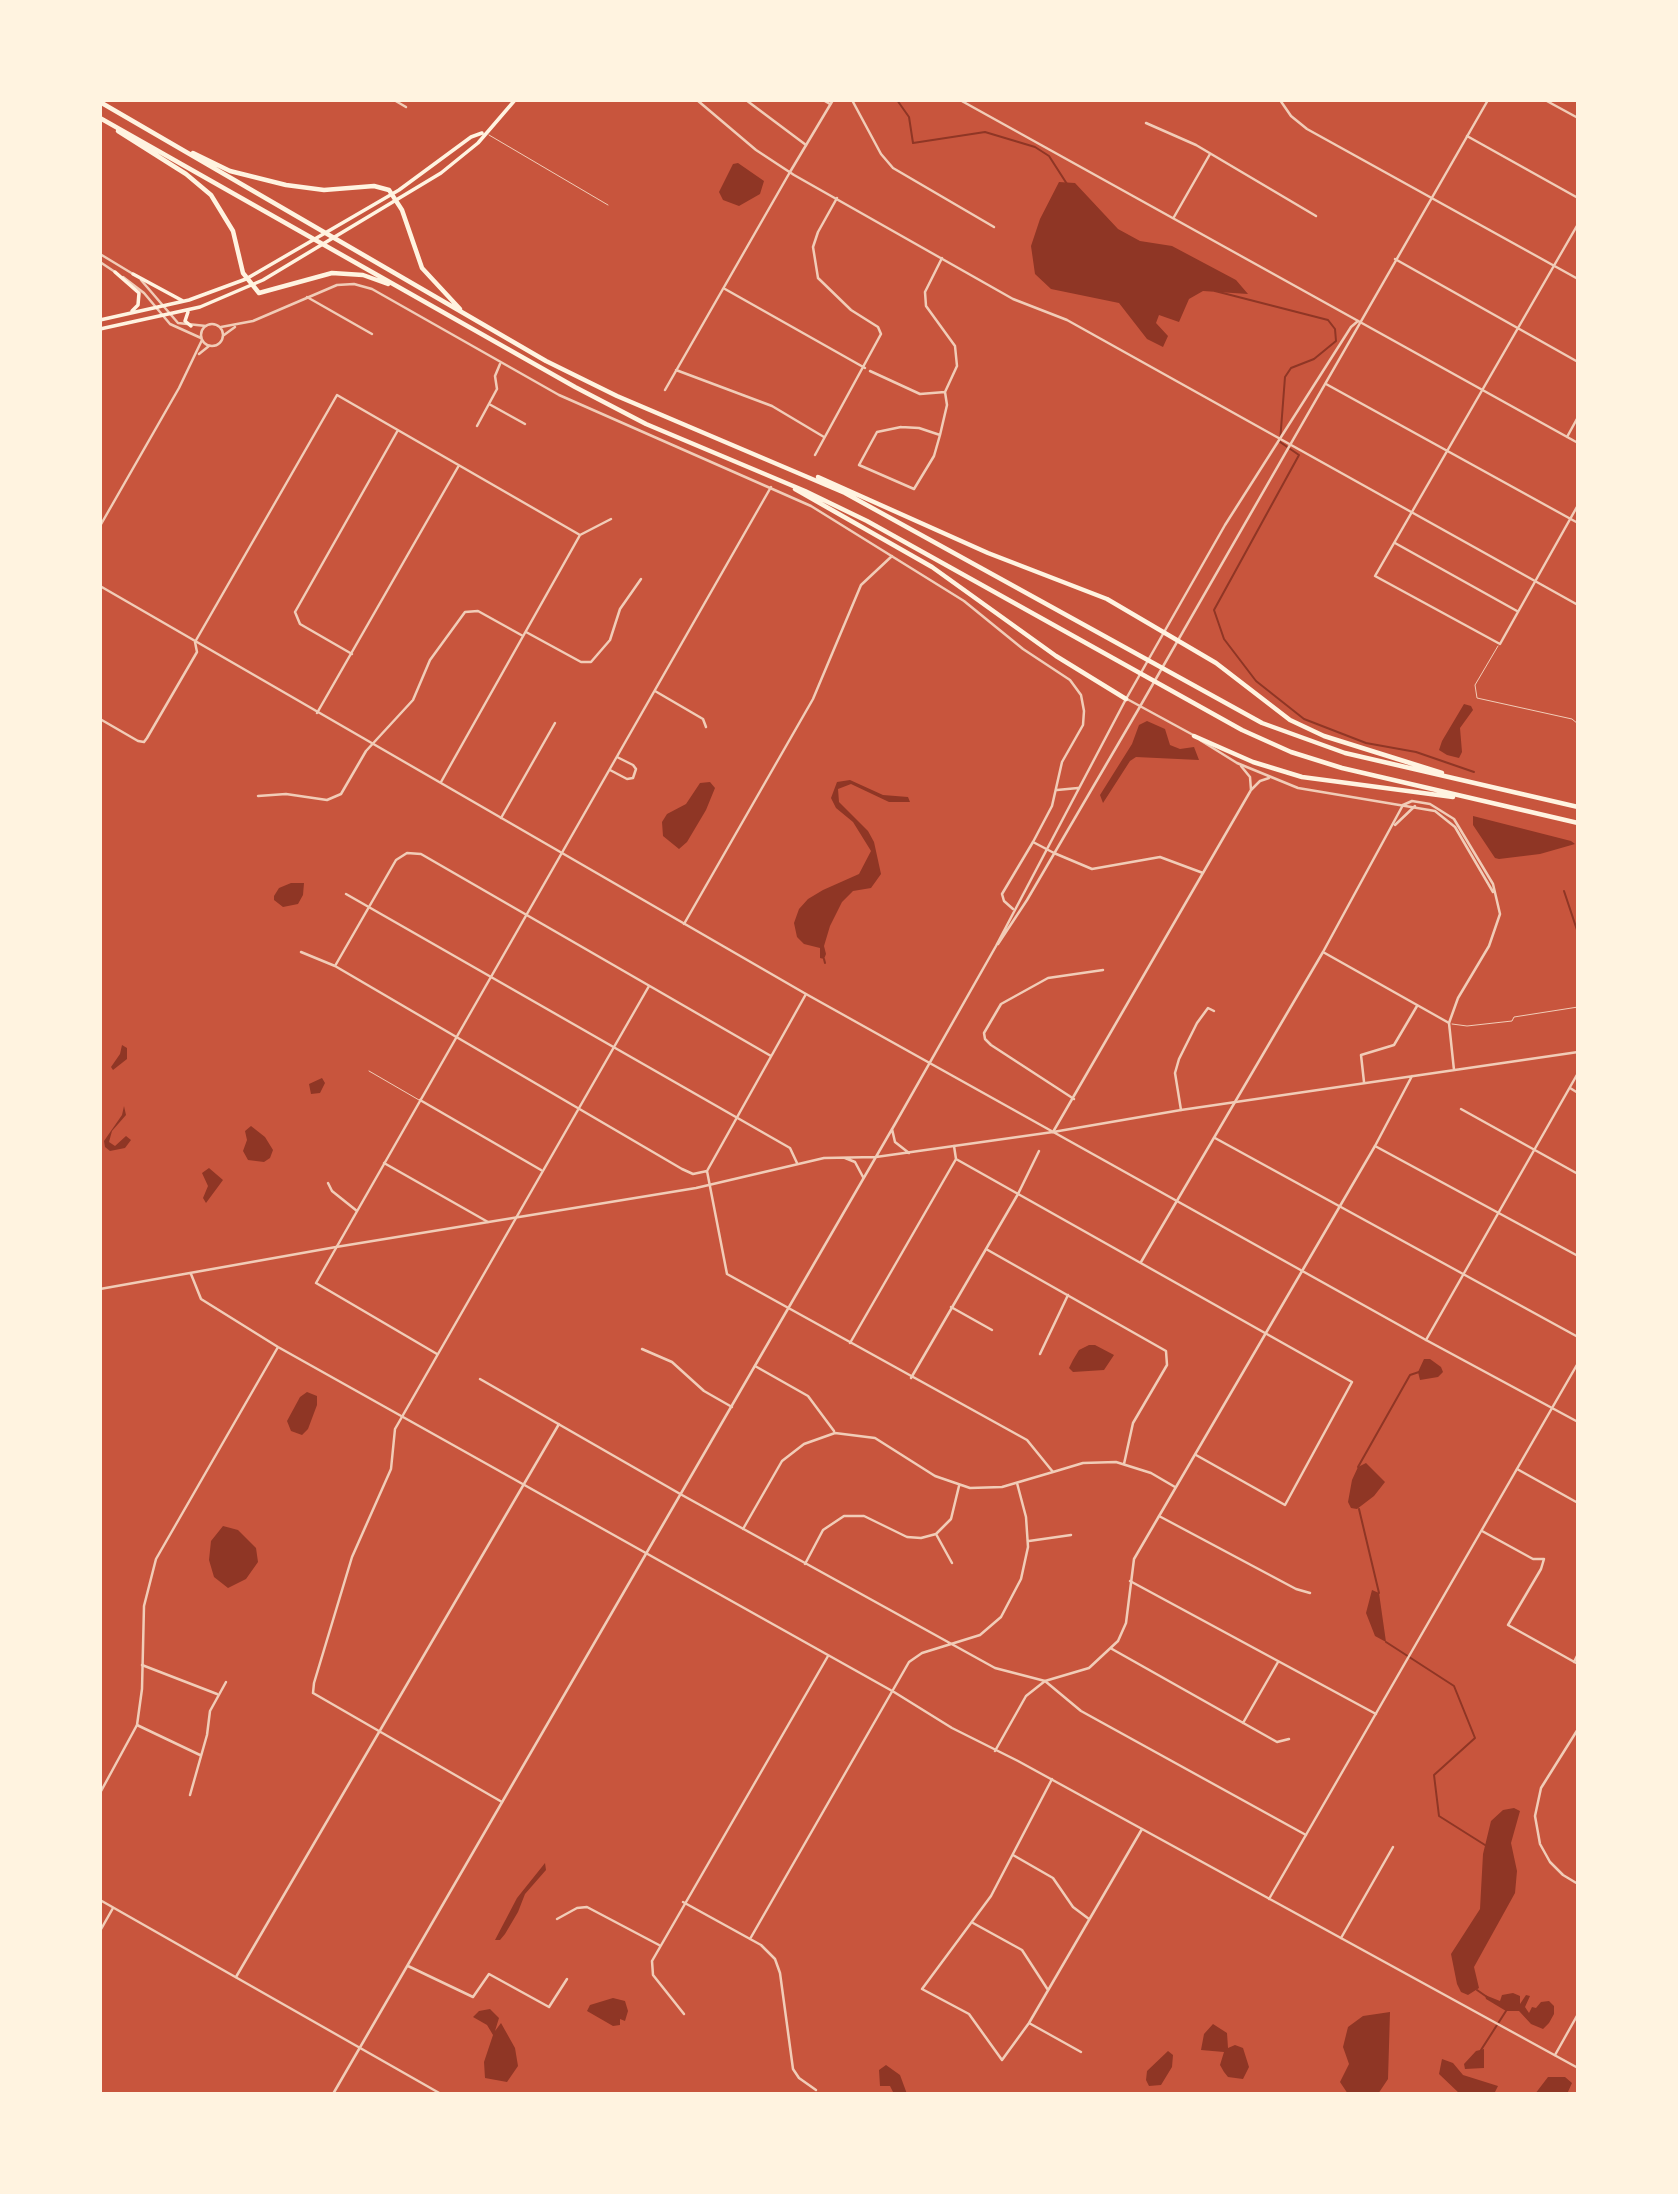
<!DOCTYPE html>
<style>
body{margin:0}
#map{position:relative;width:1678px;height:2194px;overflow:hidden;background:#c8553d;font-family:"Fira Sans",sans-serif}
canvas{display:block}
.frame{position:absolute;inset:0;border:102px solid #fff3e0;pointer-events:none}
</style>
<div id="map">
<canvas width="1678" height="2194"></canvas>
<div class="frame"></div>
</div>
<script>
const context = document.querySelector('canvas').getContext('2d');
context.lineJoin = 'round';
function fillPath(path, color) {
  context.fillStyle = color;
  context.fill(path, 'evenodd');
}
function toPath(rows) {
  const path = new Path2D();
  for (const r of rows) {
    if (r.length === 3) {
      path.moveTo(r[0] + r[2], r[1]);
      path.arc(r[0], r[1], r[2], 0, 2 * Math.PI);
      continue;
    }
    path.moveTo(r[0], r[1]);
    for (let i = 2; i < r.length; i += 2) path.lineTo(r[i], r[i + 1]);
  }
  return path;
}
function trace(path, color, width, dash) {
  context.strokeStyle = color;
  context.lineWidth = width;
  context.lineCap = dash ? 'butt' : 'round';
  context.setLineDash(dash || []);
  context.stroke(path);
}
const water = toPath([
 [738,163,764,181,760,194,739,206,723,200,719,192,733,164],
 [1059,182,1075,183,1118,229,1140,241,1172,246,1236,280,1248,294,1203,291,1189,299,1179,322,1159,315,1156,323,1168,336,1163,347,1147,339,1119,303,1051,289,1035,274,1031,246,1040,219],
 [1464,704,1471,706,1473,710,1460,728,1462,752,1459,758,1447,755,1439,750,1442,741],
 [1147,721,1165,729,1170,745,1180,749,1194,747,1199,760,1136,757,1130,761,1103,803,1100,795,1132,744,1139,725],
 [850,780,883,795,908,797,910,802,889,802,851,784,838,789,839,802,868,831,874,842,881,874,871,888,853,891,842,902,830,926,824,946,826,954,824,959,820,958,820,948,804,944,797,937,794,923,799,909,808,899,823,890,859,874,871,851,853,822,836,808,831,798,837,782],
 [710,782,715,788,706,810,687,842,679,849,663,836,662,822,667,814,686,804,700,783],
 [1473,816,1571,841,1575,844,1540,854,1499,859,1495,858,1473,825],
 [291,883,304,883,303,895,298,904,283,907,274,900,274,896,279,888],
 [122,1045,127,1048,127,1059,113,1070,111,1067,120,1054],
 [322,1078,325,1083,320,1093,311,1094,309,1084],
 [124,1106,126,1115,112,1131,109,1142,115,1146,126,1136,131,1140,125,1148,110,1151,105,1147,104,1141,122,1115],
 [251,1126,265,1137,273,1150,270,1158,264,1162,248,1160,243,1151,247,1140,245,1131],
 [209,1168,223,1180,206,1203,203,1198,208,1186,202,1173],
 [1089,1345,1095,1345,1114,1355,1104,1370,1073,1372,1069,1368,1073,1360,1079,1350],
 [1424,1359,1430,1359,1441,1367,1443,1372,1438,1377,1420,1380,1418,1372],
 [307,1392,317,1396,317,1405,308,1429,302,1435,291,1431,287,1421,300,1397],
 [1366,1463,1385,1482,1374,1496,1357,1509,1351,1508,1348,1502,1352,1480,1358,1467],
 [223,1526,238,1530,256,1548,258,1562,246,1579,228,1588,214,1577,209,1560,211,1541],
 [1372,1590,1379,1593,1386,1642,1375,1636,1366,1613],
 [1514,1808,1520,1811,1511,1843,1517,1871,1515,1893,1474,1967,1479,1988,1468,1995,1461,1992,1457,1984,1451,1954,1480,1909,1483,1854,1491,1821,1503,1810],
 [545,1863,546,1870,525,1894,518,1912,505,1934,500,1940,495,1940,517,1898],
 [1513,1993,1520,1996,1520,2004,1526,1995,1530,1996,1525,2007,1529,2013,1532,2007,1536,2008,1541,2002,1549,2001,1554,2006,1554,2014,1549,2023,1543,2029,1531,2024,1519,2011,1506,2011,1486,1999,1485,1995,1500,2001,1502,1995],
 [613,1998,625,2001,628,2011,625,2021,620,2019,620,2025,613,2026,587,2011,590,2005],
 [490,2009,499,2018,495,2031,501,2023,515,2048,518,2066,507,2082,485,2078,484,2062,493,2035,487,2025,473,2017,479,2011],
 [1390,2012,1388,2079,1378,2094,1348,2094,1340,2082,1349,2064,1343,2047,1348,2027,1363,2016],
 [1213,2024,1227,2033,1228,2048,1235,2045,1243,2048,1249,2067,1243,2079,1228,2077,1224,2072,1220,2065,1224,2052,1201,2050,1204,2034],
 [1484,2049,1484,2068,1465,2069,1464,2064,1476,2051],
 [1168,2051,1173,2055,1172,2067,1161,2085,1149,2086,1146,2080,1147,2071],
 [1442,2059,1453,2063,1463,2075,1498,2086,1494,2094,1460,2094,1439,2074],
 [886,2065,900,2075,907,2094,894,2094,890,2086,880,2086,879,2070],
 [1548,2077,1565,2077,1572,2083,1567,2094,1535,2094]
]);
const stream = toPath([
 [897,100,909,117,913,143,985,132,1035,147,1049,156,1067,184],
 [1215,291,1328,320,1335,329,1336,341,1314,359,1291,368,1285,377,1280,442,1299,455,1214,610,1224,639,1256,681,1304,719,1366,743,1416,752,1474,772],
 [1564,891,1578,933],
 [824,959,825,963],
 [1358,1467,1410,1375,1419,1372],
 [1359,1509,1379,1593],
 [1386,1642,1454,1686,1475,1738,1434,1775,1439,1816,1485,1845],
 [1477,1990,1487,1997],
 [1481,2050,1506,2011]
]);
const service = toPath([
 [489,135,608,205],
 [1498,646,1475,685,1477,698,1572,719,1578,724],
 [1452,1024,1467,1026,1512,1021,1514,1017,1578,1007],
 [369,1071,419,1100]
]);
const minor = toPath([
 [394,100,406,107],
 [746,100,806,145],
 [823,100,830,104],
 [852,100,881,154,893,168,994,227],
 [960,100,1578,443],
 [1280,100,1291,116,1307,129,1578,279],
 [1146,123,1196,145,1316,216],
 [1467,136,1578,198],
 [1174,217,1210,154],
 [1578,224,1375,576,1500,644,1578,505],
 [942,258,925,292,926,306,955,346,957,366,945,392],
 [1395,259,1578,362],
 [725,289,865,368],
 [307,297,372,334],
 [199,354,209,346],
 [676,370,772,406,824,437],
 [870,371,920,394,945,392],
 [1326,384,1578,523],
 [665,390,790,172],
 [489,404,525,424],
 [477,426,497,389,495,376,500,364],
 [901,427,919,428,940,435,934,456,914,489,859,465,877,432,901,427],
 [940,435,947,405,945,392],
 [1567,437,1578,417],
 [815,455,881,334,878,327,851,310,818,278,813,247,818,232,837,198],
 [100,526,179,388,202,340],
 [580,535,611,519],
 [1395,543,1517,611],
 [526,632,581,662,591,662,610,640,620,609,641,579],
 [352,654,300,624,295,612,398,430],
 [655,691,703,719,706,727],
 [317,713,458,467],
 [100,719,138,741,144,742,147,738,197,652,195,642,337,395,580,535],
 [1241,766,1250,777,1251,790],
 [610,770,627,779,633,778,636,769,633,765,617,757],
 [441,782,580,535],
 [258,796,286,794,327,800,341,794,366,751,413,700,430,660,465,612,478,611,523,636],
 [501,818,555,723],
 [1395,825,1415,806],
 [1054,853,1092,869,1160,857,1203,873],
 [346,894,790,1148,797,1163],
 [1013,909,1004,901,1002,894,1033,842],
 [684,924,813,699,861,585,892,556],
 [301,952,335,966,682,1169,693,1174,707,1171],
 [1323,952,1449,1023],
 [335,966,396,860,407,853,421,854,771,1056],
 [806,994,707,1171,727,1274,1027,1440,1053,1472,1083,1463,1116,1462,1151,1473,1175,1487],
 [1364,1082,1361,1055,1394,1045,1417,1006],
 [1570,1088,1578,1093],
 [1074,1099,991,1045,985,1039,984,1033,1001,1004,1048,978,1103,970],
 [420,1100,541,1170],
 [1461,1109,1578,1174],
 [1181,1110,1175,1073,1179,1059,1197,1023,1208,1008,1214,1011],
 [1053,1132,1251,790,1260,781,1269,778],
 [1215,1138,1578,1337],
 [954,1146,956,1159,1352,1382,1285,1505,1196,1455],
 [1375,1146,1578,1256],
 [384,1163,488,1222],
 [328,1183,332,1191,357,1211],
 [986,1249,1166,1351,1167,1365,1133,1423,1124,1464],
 [1141,1262,1323,952,1403,805],
 [951,1307,992,1330],
 [1426,1340,1578,1073],
 [850,1343,956,1159],
 [642,1349,672,1362,704,1391,732,1407],
 [437,1354,316,1283,771,487],
 [1040,1354,1068,1295],
 [755,1366,808,1396,834,1431],
 [911,1378,1018,1194,1039,1151],
 [480,1379,682,1495,995,1668,1045,1681,1081,1711,1306,1835],
 [1517,1469,1578,1503],
 [1159,1516,1296,1589,1310,1593],
 [743,1529,782,1461,804,1444,835,1433,875,1438,935,1476,970,1488,1002,1487,1053,1472],
 [1482,1531,1533,1559,1544,1559,1541,1569,1508,1625,1578,1664],
 [936,1534,952,1563],
 [1029,1541,1071,1535],
 [805,1564,823,1530,844,1516,864,1516,907,1537,921,1538,936,1534,951,1519,959,1486],
 [1130,1581,1376,1714],
 [1112,1649,1277,1742,1289,1739],
 [1574,1662,1578,1654],
 [142,1665,217,1694],
 [1243,1723,1278,1662],
 [137,1725,200,1755],
 [1578,1729,1541,1788,1535,1816,1540,1844,1550,1862,1563,1875,1578,1884],
 [1052,1779,991,1896,922,1989,969,2014,1002,2060,1029,2023,1142,1829],
 [190,1795,207,1735,210,1711,226,1682],
 [502,1802,313,1693,314,1683,352,1557,391,1469,395,1429,649,986],
 [1013,1855,1053,1878,1073,1907,1089,1919],
 [683,1902,761,1945,775,1959,780,1973,793,2069,799,2078,816,2090],
 [557,1919,577,1908,587,1907,659,1945],
 [973,1923,1022,1950,1048,1990],
 [100,1931,113,1908],
 [1341,1938,1393,1847],
 [750,1939,909,1662,922,1653,980,1635,1001,1617,1021,1579,1028,1547,1026,1517,1017,1483],
 [408,1966,473,1997,489,1974,549,2007,567,1979],
 [236,1977,559,1424],
 [684,2014,653,1975,652,1961,828,1656],
 [1029,2023,1081,2052],
 [1555,2055,1578,2014]
]);
const tertiary = toPath([
 [697,100,756,150,794,175,1013,299,1067,320,1578,605],
 [1545,100,1578,118],
 [790,172,833,100],
 [100,254,133,274],
 [100,262,115,272],
 [123,277,144,293,170,324,201,338],
 [141,280,178,323,206,326],
 [212,335,11],
 [221,327,253,321,337,285,354,284,372,289,559,395,811,506,964,601,1023,649,1070,680,1081,695,1084,711,1083,725,1062,762,1052,806,1033,842,1054,853],
 [224,335,235,327],
 [100,586,806,994,1426,1340,1578,1422],
 [1127,699,1195,736],
 [1200,740,1237,763,1298,788,1435,811,1455,827,1493,892],
 [1057,790,1078,788],
 [1403,805,1412,801,1430,804,1454,819,1493,884,1500,914,1489,946,1458,998,1449,1023,1454,1070],
 [998,944,1027,900,1138,710,1488,100],
 [892,1129,895,1142,909,1153],
 [845,1158,855,1162,863,1177],
 [191,1274,201,1299,278,1347,894,1692,952,1728,1018,1761,1578,2068],
 [100,1289,336,1247,696,1188,824,1158,876,1157,1053,1132,1181,1110,1578,1052],
 [995,1751,1026,1696,1045,1681,1089,1668,1118,1641,1126,1623,1134,1559,1375,1146,1412,1076],
 [100,1793,137,1725,142,1689,144,1606,156,1559,278,1347],
 [1269,1899,1578,1363],
 [100,1900,441,2094],
 [333,2094,895,1124,996,946,1126,699,1225,525,1351,327,1358,321]
]);
const secondary = toPath([
 [115,272,139,293,138,305,132,311],
 [133,274,183,301],
 [188,312,185,321,191,326],
 [100,320,189,300,246,279,399,190,471,137,482,133],
 [100,329,200,307,263,280,441,173,478,143,515,100]
]);
const motorway = toPath([
 [100,102,546,361,617,396,845,493,1262,723,1345,753,1578,807],
 [100,118,575,387,646,424,805,491,867,521,1242,730,1291,752,1342,768,1578,823],
 [118,131,186,174,211,195,233,231,243,273,259,293,332,273,363,275,388,284],
 [193,153,230,171,286,185,324,190,374,186,389,190,402,210,422,268,460,309],
 [818,477,988,553,1107,599,1216,663,1290,720,1324,736,1442,773],
 [795,489,932,567,1056,656,1126,699],
 [1194,736,1253,762,1302,777,1453,797]
]);
fillPath(water, '#8f3625');
trace(stream, '#8f3625', 2);
trace(service, '#f1ccb7', 1);
trace(minor, '#f1ccb7', 2.5);
trace(tertiary, '#f1ccb7', 2.5);
trace(secondary, '#fff3e0', 3.5);
trace(motorway, '#fff3e0', 4.5);
</script>
